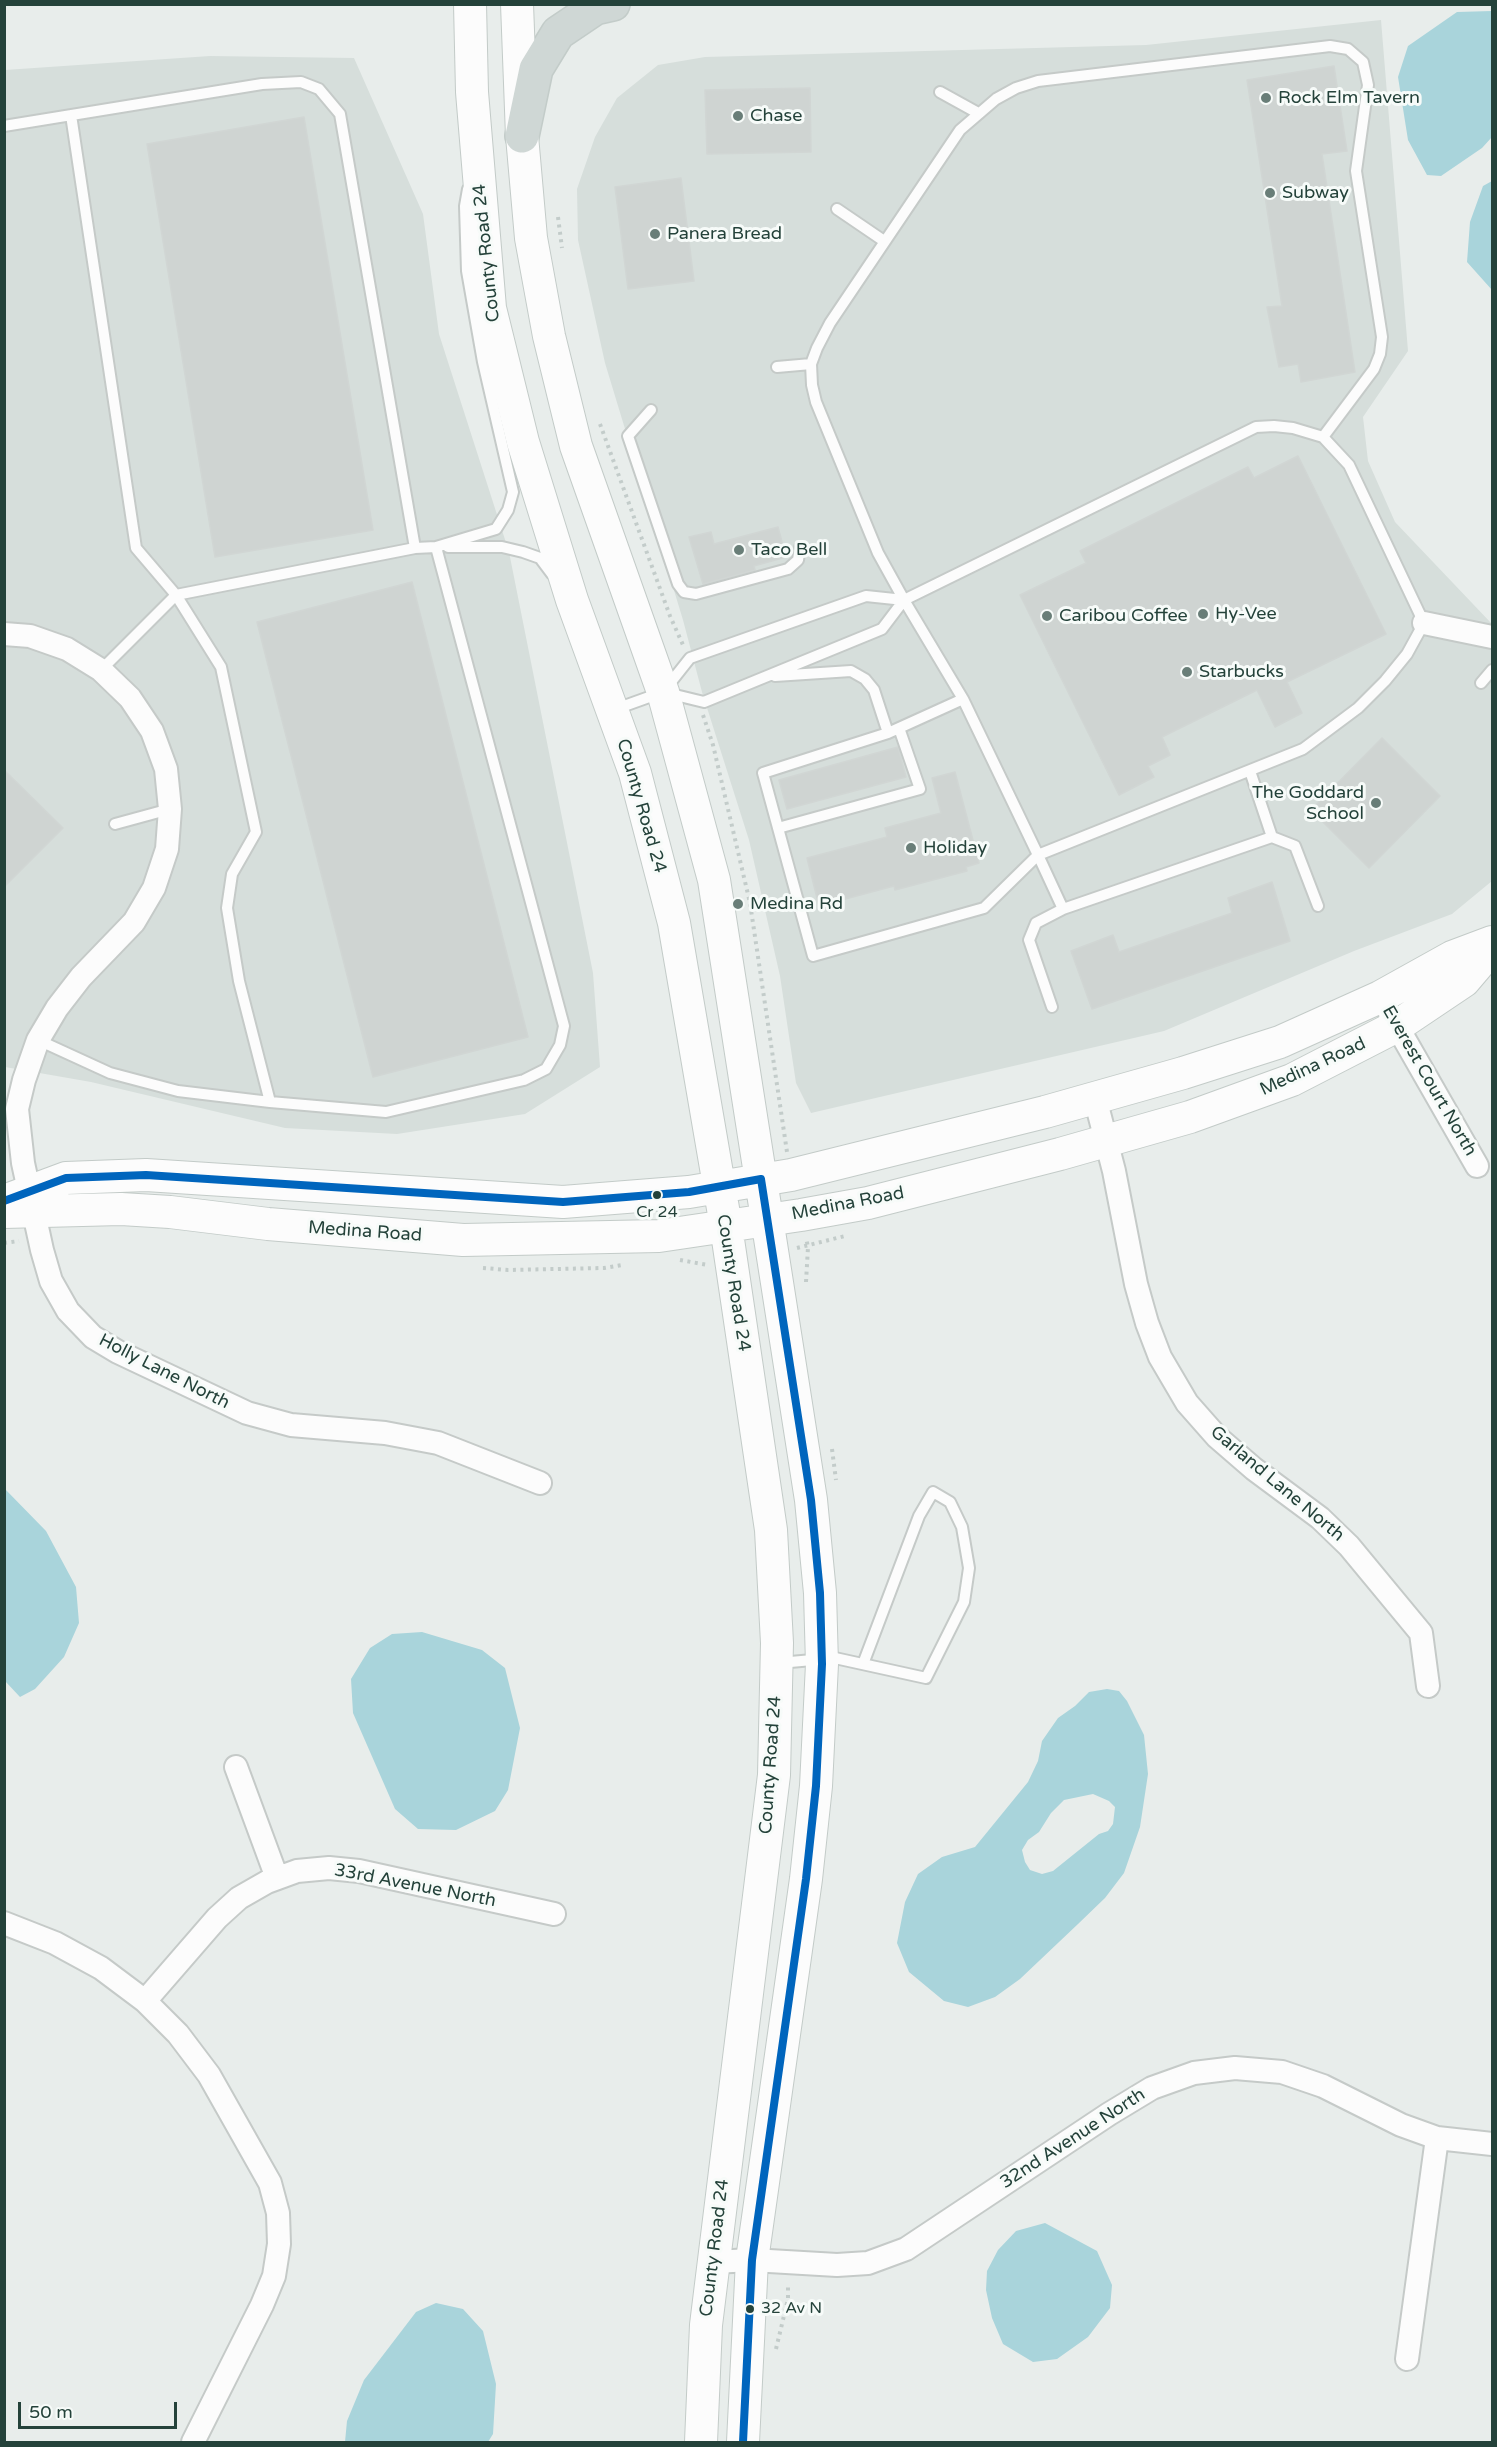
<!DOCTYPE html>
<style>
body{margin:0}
#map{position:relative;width:1497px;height:2447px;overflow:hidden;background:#e8edeb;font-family:"Varela Round",sans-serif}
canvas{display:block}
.frame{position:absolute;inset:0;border:6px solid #24423a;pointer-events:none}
.scale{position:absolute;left:18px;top:2402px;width:159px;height:27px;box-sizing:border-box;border:3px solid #24423a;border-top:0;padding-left:8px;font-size:18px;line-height:21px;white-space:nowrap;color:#24423a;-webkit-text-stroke:4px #f7fbf9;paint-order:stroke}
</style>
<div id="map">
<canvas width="1497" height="2447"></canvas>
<div class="frame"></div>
<div class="scale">50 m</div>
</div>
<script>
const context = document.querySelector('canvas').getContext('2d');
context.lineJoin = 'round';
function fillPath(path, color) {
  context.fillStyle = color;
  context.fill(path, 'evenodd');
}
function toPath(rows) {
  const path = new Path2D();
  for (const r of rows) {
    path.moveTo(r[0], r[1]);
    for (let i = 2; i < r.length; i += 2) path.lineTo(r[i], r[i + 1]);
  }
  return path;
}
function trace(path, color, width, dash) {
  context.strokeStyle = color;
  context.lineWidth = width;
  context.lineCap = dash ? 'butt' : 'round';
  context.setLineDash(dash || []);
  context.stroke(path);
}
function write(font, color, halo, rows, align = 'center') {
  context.font = font + ' "Varela Round",sans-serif';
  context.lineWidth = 6;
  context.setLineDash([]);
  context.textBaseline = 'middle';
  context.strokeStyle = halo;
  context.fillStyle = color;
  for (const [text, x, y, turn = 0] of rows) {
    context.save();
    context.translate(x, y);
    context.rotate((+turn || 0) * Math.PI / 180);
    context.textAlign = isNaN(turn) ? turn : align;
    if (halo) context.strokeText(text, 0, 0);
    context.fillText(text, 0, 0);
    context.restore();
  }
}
const built = toPath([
 [1381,20,1408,351,1363,417,1368,461,1395,522,1492,624,1492,881,1452,914,1354,951,1164,1031,811,1113,796,1083,780,976,749,840,702,692,683,620,605,363,578,240,577,189,595,137,617,98,658,65,705,57,1146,45],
 [210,56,354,58,423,214,439,334,509,552,593,973,600,1067,525,1114,397,1134,285,1128,91,1082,5,1067,5,70]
]);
const water = toPath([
 [1492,11,1492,137,1482,148,1441,176,1427,175,1408,140,1398,77,1408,46,1457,12],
 [1492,181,1492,290,1467,262,1470,222,1483,186],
 [5,1489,46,1531,76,1587,79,1623,64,1657,35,1689,20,1697,5,1681],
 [422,1632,482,1650,505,1668,520,1728,508,1790,495,1811,456,1830,418,1829,395,1809,353,1713,351,1679,370,1648,392,1634],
 [1107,1689,1119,1691,1127,1701,1144,1735,1148,1774,1140,1827,1124,1873,1105,1898,1078,1924,1020,1979,995,1997,968,2007,944,2001,909,1972,897,1943,905,1902,918,1874,942,1857,975,1847,1028,1782,1038,1761,1042,1741,1058,1718,1075,1706,1089,1692],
 [1093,1794,1109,1801,1115,1807,1113,1824,1108,1831,1099,1834,1053,1871,1042,1874,1030,1870,1025,1862,1022,1850,1028,1840,1039,1832,1051,1813,1064,1800],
 [1045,2223,1097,2251,1112,2285,1110,2308,1088,2337,1057,2359,1033,2362,1003,2344,992,2318,986,2290,987,2271,998,2250,1016,2231],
 [436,2303,463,2309,483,2331,496,2384,493,2434,488,2442,345,2442,347,2421,364,2380,416,2312]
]);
const building = toPath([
 [1334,66,1347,151,1322,154,1355,372,1301,382,1298,364,1279,367,1267,307,1282,306,1247,80,1334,66],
 [810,88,811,152,707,154,705,90,810,88],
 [304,117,373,530,215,557,147,144,304,117],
 [681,178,694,281,628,289,615,187,681,178],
 [1298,456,1386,634,1287,682,1302,713,1275,727,1257,690,1162,737,1170,755,1148,766,1154,777,1119,795,1020,595,1086,563,1080,551,1248,467,1254,478,1298,456],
 [778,527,786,557,754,566,755,570,703,584,689,537,711,532,714,544,778,527],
 [412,582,528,1037,373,1077,257,622,412,582],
 [1382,738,1440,796,1369,868,1311,810,1382,738],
 [898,747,906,777,787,809,779,780,898,747],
 [4,770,63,828,4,887,4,770],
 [955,772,979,863,966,867,967,871,895,890,894,886,819,906,807,858,887,837,885,828,941,813,932,778,955,772],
 [1272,882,1290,941,1092,1009,1071,951,1113,935,1119,952,1232,913,1228,898,1272,882]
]);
const path = toPath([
 [558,217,562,248],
 [600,424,670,616,683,645],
 [703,715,713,745,750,903,787,1152],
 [4,1243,19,1241],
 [797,1248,845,1236],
 [680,1260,708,1265],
 [483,1268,508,1270,604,1268,622,1265],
 [806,1282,808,1247,806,1238],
 [832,1449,836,1480],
 [776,2349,788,2299,788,2283]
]);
const lane = toPath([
 [940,92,978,113],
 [4,126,262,84,301,82,319,89,340,114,415,548,176,595,136,548,71,115],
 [837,209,884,241],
 [777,367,811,364],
 [651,410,628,436,678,584,684,592,696,594,788,569,798,560,800,547],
 [436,547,496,529,508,510,513,492,483,362,467,271,465,206,468,189],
 [448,547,502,547,523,552,540,558,552,574],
 [775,676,851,671,865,679,874,690,888,733],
 [1481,683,1492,670],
 [667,693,704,702,882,629,904,600,1256,427,1274,426,1293,428,1323,437,1349,465,1424,623,1407,654,1385,681,1358,708,1303,749,1038,855,963,699,904,600,878,553,816,402,812,385,811,364,817,348,830,323,960,130,996,99,1016,88,1038,81,1330,46,1348,49,1363,62,1368,85,1356,171,1382,337,1380,354,1374,369,1323,437],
 [963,699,888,733,763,773,813,956,984,908,1038,855,1063,909,1036,923,1029,940,1052,1007],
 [613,710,663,692,690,658,866,596,904,600],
 [115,824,170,809],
 [778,828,920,789,899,728],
 [1272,837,1295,846,1318,906],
 [1063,909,1272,837,1250,771],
 [38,1040,110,1073,178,1091,270,1102,239,981,227,908,232,874,256,832,221,667,176,595,101,670],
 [270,1102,386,1112,524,1080,546,1069,560,1045,564,1026,436,547,415,548],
 [779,1663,835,1658,926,1678,964,1602,969,1568,962,1527,950,1502,933,1492,919,1516,863,1664]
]);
const street = toPath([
 [1424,623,1492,637],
 [4,634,30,636,67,649,101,670,130,698,152,731,166,769,170,809,167,849,154,888,134,922,81,977,57,1008,38,1040,24,1080,17,1109,23,1163,42,1250,51,1281,68,1311,93,1337,118,1352,247,1413,291,1425,385,1433,438,1443,540,1483],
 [1390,1014,1477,1166],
 [1095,1098,1114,1171,1136,1284,1147,1323,1160,1357,1187,1403,1217,1437,1254,1469,1320,1518,1349,1546,1421,1633,1428,1686],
 [236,1767,277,1878],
 [4,1923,55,1943,101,1968,145,2001,178,2034,209,2075,270,2183,278,2213,279,2244,274,2276,262,2305,193,2442],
 [145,2001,217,1918,239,1898,267,1882,297,1871,329,1868,359,1871,554,1914],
 [713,2262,752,2260,837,2265,868,2263,906,2249,1109,2114,1152,2088,1194,2073,1235,2068,1282,2072,1323,2086,1401,2125,1437,2138,1492,2144],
 [1407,2359,1437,2138]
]);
const secondary = toPath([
 [470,4,472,92,490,308,523,442,572,600,635,773,674,923,726,1226,771,1530,777,1643,774,1775,706,2325,701,2442],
 [517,4,522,136,531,238,549,336,576,446,663,692,714,880,811,1500,820,1593,822,1664,816,1786,806,1879,752,2260,743,2442],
 [4,1201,66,1178,146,1175,563,1202,689,1192,791,1175,1045,1112,1183,1073,1280,1042,1380,997,1452,957,1492,942],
 [4,1212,121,1209,170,1212,268,1224,463,1240,659,1236,801,1215,868,1203,1060,1154,1190,1117,1292,1080,1397,1026,1464,981,1492,948]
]);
const primary = toPath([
 [522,136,536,69,558,33,595,8,613,4]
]);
const bus1 = toPath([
 [4,1201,66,1178,146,1175,563,1202,689,1192,761,1179,811,1500,820,1593,822,1664,816,1786,806,1879,752,2260,743,2442]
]);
const markers = [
 [1266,98,6,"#697e78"],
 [738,116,6,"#697e78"],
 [1270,193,6,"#697e78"],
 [655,234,6,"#697e78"],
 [739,550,6,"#697e78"],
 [1203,614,6,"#697e78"],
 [1047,616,6,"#697e78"],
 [1187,672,6,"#697e78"],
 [1376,803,6,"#697e78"],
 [911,848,6,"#697e78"],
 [738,904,6,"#697e78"],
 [657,1195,5,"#24423a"],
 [750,2309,5,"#24423a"]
];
const busNames = [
 ["Cr 24",657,1213],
 ["32 Av N",761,2309,"left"]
];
const poiNames = [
 ["Rock Elm Tavern",1278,98],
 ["Chase",750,116],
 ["Subway",1282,193],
 ["Panera Bread",667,234],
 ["Taco Bell",751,550],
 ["Hy-Vee",1215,614],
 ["Caribou Coffee",1059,616],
 ["Starbucks",1199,672],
 ["The Goddard",1364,793,"right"],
 ["School",1364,814,"right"],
 ["Holiday",923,848],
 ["Medina Rd",750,904]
];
const streetNames = [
 ["County Road 24",487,253,-96],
 ["County Road 24",641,806,74],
 ["Medina Road",1313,1067,-25],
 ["Everest Court North",1429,1081,60],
 ["Medina Road",848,1204,-11],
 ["Medina Road",365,1232,4],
 ["County Road 24",733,1283,81],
 ["Holly Lane North",164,1372,27],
 ["Garland Lane North",1277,1484,40],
 ["County Road 24",771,1765,-86],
 ["33rd Avenue North",415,1886,11],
 ["32nd Avenue North",1073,2139,-33],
 ["County Road 24",715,2248,-83]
];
fillPath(built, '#d6dedb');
fillPath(water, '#a9d4db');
fillPath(building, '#cfd4d2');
trace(building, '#d1d6d4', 1.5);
trace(lane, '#c5cac8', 14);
trace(street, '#c5cac8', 26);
trace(secondary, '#c3cbc8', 34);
trace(primary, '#c3ccc9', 36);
trace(path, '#c3ccca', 4, [3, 4.5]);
trace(lane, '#fcfcfc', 10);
trace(street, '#fcfcfc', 22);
trace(secondary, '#fcfcfc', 32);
trace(primary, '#cfd7d5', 33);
trace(bus1, '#0065bd', 8);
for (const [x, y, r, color] of markers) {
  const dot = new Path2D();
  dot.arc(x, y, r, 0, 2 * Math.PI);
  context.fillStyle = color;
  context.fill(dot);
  trace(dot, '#f7fbf9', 2);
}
write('16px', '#24423a', '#f7fbf9', busNames);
write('18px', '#24423a', '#f7fbf9', poiNames, 'left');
write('18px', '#24423a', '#f7fbf9', streetNames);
</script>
